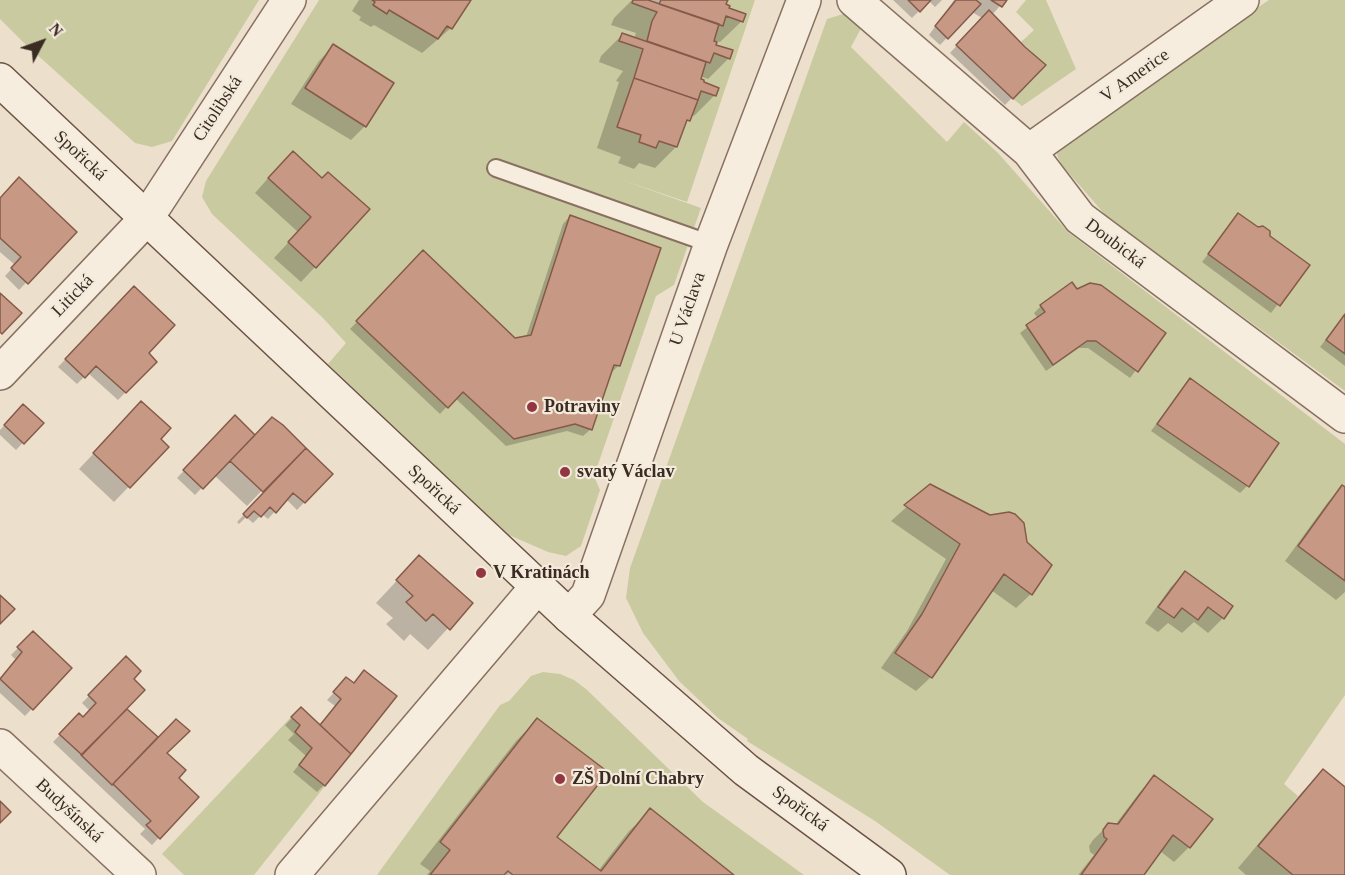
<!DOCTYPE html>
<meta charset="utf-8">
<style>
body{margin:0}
#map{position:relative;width:1345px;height:875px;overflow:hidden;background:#ecdfcc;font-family:Georgia,serif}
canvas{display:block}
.north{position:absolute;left:12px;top:12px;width:60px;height:60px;-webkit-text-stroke:4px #f4eadb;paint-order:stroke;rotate:49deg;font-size:16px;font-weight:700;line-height:24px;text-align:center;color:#3a2b23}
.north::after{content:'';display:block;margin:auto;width:21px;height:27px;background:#3a2b23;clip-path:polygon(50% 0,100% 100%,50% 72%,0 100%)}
</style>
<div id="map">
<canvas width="1345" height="875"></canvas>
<div class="north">N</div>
</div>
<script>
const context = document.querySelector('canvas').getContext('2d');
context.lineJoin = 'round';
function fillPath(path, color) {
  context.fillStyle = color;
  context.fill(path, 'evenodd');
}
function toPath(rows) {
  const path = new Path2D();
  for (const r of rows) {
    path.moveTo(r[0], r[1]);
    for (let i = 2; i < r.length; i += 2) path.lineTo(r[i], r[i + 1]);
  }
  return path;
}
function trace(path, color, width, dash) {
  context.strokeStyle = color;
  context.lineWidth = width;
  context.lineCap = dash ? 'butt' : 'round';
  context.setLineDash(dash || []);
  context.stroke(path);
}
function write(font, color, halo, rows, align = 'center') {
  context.font = font + ' Georgia,serif';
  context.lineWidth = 4.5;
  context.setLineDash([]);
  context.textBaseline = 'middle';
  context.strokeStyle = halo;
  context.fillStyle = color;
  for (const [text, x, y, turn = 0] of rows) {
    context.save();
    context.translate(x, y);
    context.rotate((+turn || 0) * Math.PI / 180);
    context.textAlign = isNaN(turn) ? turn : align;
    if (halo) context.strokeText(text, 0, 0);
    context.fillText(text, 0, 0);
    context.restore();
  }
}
const green = toPath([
 [0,0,259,0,172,141,152,147,135,143,23,42,0,19],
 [319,0,372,0,375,2,373,5,386,13,389,10,438,39,447,26,471,0,633,0,632,3,657,12,652,21,647,41,621,33,619,41,643,49,617,127,641,135,639,142,656,148,659,141,677,147,687,120,690,121,701,91,716,96,719,88,704,82,704,80,701,79,706,62,710,63,714,53,730,58,733,50,716,45,717,43,714,41,719,24,723,25,726,16,746,14,729,8,730,6,726,4,728,0,755,0,687,202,619,179,701,208,674,285,656,296,594,476,600,490,581,546,566,556,548,552,509,535,328,364,346,343,323,318,212,214,202,197,206,181],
 [333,44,394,83,366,126,305,89],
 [293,151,322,178,329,172,370,209,316,268,288,242,311,217,268,178],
 [570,215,661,248,620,366,614,365,592,430,575,424,514,439,463,392,448,407,423,251,515,338,531,335],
 [1026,0,1046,0,1076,69,1022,106,1013,99,1046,65,1021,42,1034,30,1016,12],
 [1269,0,1345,0,1345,314,1326,340,1345,354,1345,391,1108,218,1061,164,1057,155,1060,141],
 [1238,213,1258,227,1264,226,1270,231,1270,236,1310,265,1280,306,1208,254],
 [853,11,864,23,851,47,947,142,964,122,998,153,1068,232,1345,444,1345,487,1342,486,1345,581,1345,695,1284,784,1298,796,1258,846,1293,875,1144,875,1173,835,1190,848,1212,819,1108,823,1103,829,1104,837,1107,839,1081,875,950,875,875,821,747,741,748,739,718,718,679,681,643,633,626,598,630,568,827,19],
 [1072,282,1077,289,1090,283,1101,285,1138,372,1096,341,1087,341,1053,364,1026,325,1045,312,1041,304],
 [1190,378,1279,443,1248,487,1157,424],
 [905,506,990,515,1009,512,1015,514,1024,523,1027,542,1052,566,1032,594,1004,574,931,677,895,652,922,614,960,544],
 [1185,571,1233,607,1224,619,1208,607,1182,608,1174,618,1159,607],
 [543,672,560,674,574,680,586,689,703,802,804,875,734,875,650,808,601,871,557,837,608,772,537,718,440,841,450,850,430,875,377,875,500,705,509,701,531,676],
 [291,717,300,725,295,732,312,748,325,786,254,875,184,875,162,854]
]);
const shadow = toPath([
 [359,0,469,0,451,28,422,53,374,25,371,27,359,20,361,17,352,11],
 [632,0,726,0,724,5,742,21,720,42,716,41,714,46,729,58,708,79,700,76,699,80,715,95,694,116,691,115,683,126,676,147,655,168,639,163,634,169,618,163,621,157,597,148,619,82,616,81,623,71,599,62,601,56,622,35,634,39,636,33,611,25,614,18],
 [893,0,942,0,935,7,929,1,912,18],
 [954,0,1005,0,992,15,1024,48,1044,65,1005,105,950,53,982,18,972,12,940,45,929,35],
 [333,46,365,126,351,140,291,104,319,61],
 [278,167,322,180,315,267,301,282,274,258,298,232,255,193],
 [0,200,75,232,19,290,5,276,15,265,0,252],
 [1238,215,1308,265,1271,313,1202,262],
 [570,216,618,366,611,373,591,429,583,436,567,431,506,446,455,398,440,414,350,329,423,253,514,339,526,337,563,224],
 [134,288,147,353,155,362,118,400,88,373,77,384,58,367],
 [1077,291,1164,333,1130,378,1088,348,1079,348,1046,371,1020,333,1038,319,1034,313,1041,306],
 [1345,314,1345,366,1320,347],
 [1190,379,1277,443,1247,486,1240,493,1151,431],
 [23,406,42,423,16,450,0,435,0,430],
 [235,417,255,437,304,449,331,474,297,510,286,499,268,519,262,514,253,523,246,517,239,524,237,522,273,484,270,482,247,506,214,475,195,495,177,478],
 [127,418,159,439,167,447,114,502,79,469],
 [930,486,1031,594,1016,608,991,590,931,677,916,691,881,668,907,631,946,559,891,521],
 [1343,487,1345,489,1345,592,1336,600,1285,561,1328,502],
 [419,557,471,603,428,650,410,634,404,641,386,624,393,618,376,603],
 [1185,573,1223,618,1208,633,1194,622,1182,633,1168,623,1158,632,1145,623,1171,587],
 [33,633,70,668,25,716,0,693,0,678,16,660,11,655],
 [126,658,132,679,125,709,158,739,177,778,197,797,152,845,140,834,145,829,53,742,79,715,83,719,90,711,82,703],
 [347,679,324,785,317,792,293,772,306,756,288,740,294,734,285,725,301,709,319,727,335,706,327,700],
 [537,720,555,838,598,871,629,831,651,810,732,875,427,875,430,871,420,864,516,741],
 [1323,771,1345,789,1345,875,1246,875,1238,868,1302,792],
 [1155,777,1189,847,1174,862,1160,851,1142,875,1078,875,1094,855,1090,852,1089,846,1093,840,1108,825,1115,825,1140,792]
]);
const building = toPath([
 [372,0,471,0,452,29,447,26,438,39,389,10,387,14,373,5,375,2,372,0],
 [633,0,648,0,719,24,714,41,717,42,716,45,733,50,730,59,714,53,710,63,647,41,652,21,657,12,632,3,633,0],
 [661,0,728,0,726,4,730,6,729,8,746,14,743,22,726,16,723,26,659,4,661,0],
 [908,0,931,0,920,12,908,0],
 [956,0,976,0,981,4,948,39,935,26,956,0],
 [991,0,1007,0,1002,7,991,0],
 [989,10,1025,47,1046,65,1013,99,956,45,989,10],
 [622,33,706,62,701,79,704,80,704,82,719,88,716,96,701,91,698,100,634,78,643,49,619,41,622,33],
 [333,44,394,83,366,127,305,88,333,44],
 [634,78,698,100,690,121,687,120,677,147,659,141,656,148,639,142,641,135,617,127,634,78],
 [293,151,322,178,328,172,370,209,316,268,288,242,311,217,268,178,293,151],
 [19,177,77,232,28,284,11,268,21,257,0,238,0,198,19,177],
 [1238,213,1258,227,1263,226,1270,231,1270,236,1310,265,1280,306,1208,254,1238,213],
 [570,215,661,248,620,366,614,365,592,430,575,424,514,439,463,392,448,408,356,321,423,250,515,338,531,335,570,215],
 [1072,282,1077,289,1090,283,1101,285,1166,333,1138,372,1096,341,1087,341,1053,365,1026,325,1045,312,1040,305,1072,282],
 [134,286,175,325,149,353,157,362,126,393,96,366,85,378,65,359,134,286],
 [0,293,22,313,2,334,0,332,0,293],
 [1345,314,1345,354,1326,340,1345,314],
 [1190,378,1279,443,1249,487,1157,424,1190,378],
 [141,401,171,428,161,439,169,447,130,488,93,453,141,401],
 [23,404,44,423,24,444,4,425,23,404],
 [235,415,255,435,203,489,183,470,235,415],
 [272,417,283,425,306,448,263,492,230,461,272,417],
 [306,448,333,474,305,503,293,493,276,513,270,507,261,517,254,511,247,518,243,514,306,448],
 [930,484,990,515,1009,512,1015,514,1024,523,1027,542,1052,565,1032,595,1004,574,932,678,895,653,922,614,960,544,904,505,930,484],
 [1342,485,1345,487,1345,581,1298,546,1342,485],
 [419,555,473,603,450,630,433,614,426,621,406,602,413,596,396,580,419,555],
 [1185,571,1233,606,1224,619,1208,607,1198,620,1182,608,1174,618,1158,607,1185,571],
 [0,595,15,609,0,624,0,595],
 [33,631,72,668,33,710,0,679,22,652,17,647,33,631],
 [126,656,141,671,134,679,145,690,82,755,59,734,79,713,83,717,96,703,88,695,126,656],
 [364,670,397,696,351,754,320,725,341,699,333,692,346,677,354,683,364,670],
 [301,707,351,754,325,786,299,765,312,748,295,732,300,725,291,717,301,707],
 [127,709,158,737,112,785,81,755,127,709],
 [537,718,608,772,557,837,601,871,650,808,734,875,513,875,508,871,504,875,430,875,450,850,440,842,537,718],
 [176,719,190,731,167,753,186,770,179,778,199,797,160,839,146,825,151,821,113,784,176,719],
 [1323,769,1345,787,1345,875,1293,875,1258,846,1323,769],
 [1154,775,1213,819,1190,848,1173,835,1144,875,1081,875,1107,839,1104,837,1103,830,1108,823,1118,824,1154,775],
 [0,801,11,812,0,823,0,801]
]);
const lane = toPath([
 [496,168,711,244]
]);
const street = toPath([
 [854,0,1029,151,1080,218,1345,416],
 [1029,151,1242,0],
 [0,373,146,219,289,0],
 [569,616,588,595,711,244,804,0],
 [0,746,139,875],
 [292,875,537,587]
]);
const secondary = toPath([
 [0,80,569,616,746,770,889,875]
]);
const markers = [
 [532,407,6,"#923641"],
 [565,472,6,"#923641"],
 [481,573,6,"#923641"],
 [560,779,6,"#923641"]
];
const streetNames = [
 ["V Americe",1135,76,-35],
 ["Citolibská",218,109,-57],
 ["Spořická",80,156,43],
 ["Doubická",1115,244,37],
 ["Litická",73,296,-46],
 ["U Václava",688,309,-71],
 ["Spořická",434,490,43],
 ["Spořická",800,809,36],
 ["Budyšínská",69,811,43]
];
const poiNames = [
 ["Potraviny",544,407],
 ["svatý Václav",577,472],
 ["V Kratinách",493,573],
 ["ZŠ Dolní Chabry",572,779]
];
fillPath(green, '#cacaa0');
fillPath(shadow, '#0003');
fillPath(building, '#c79985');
trace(building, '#855a49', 1.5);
trace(lane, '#887161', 20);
trace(street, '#887161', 36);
trace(secondary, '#6a5244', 36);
trace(lane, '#f7eddf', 16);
trace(street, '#f7eddf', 33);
trace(secondary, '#f7eddf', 33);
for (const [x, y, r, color] of markers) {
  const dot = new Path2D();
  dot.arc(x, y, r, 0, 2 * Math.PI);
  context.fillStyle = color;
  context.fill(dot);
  trace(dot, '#f4eadb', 2);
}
write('18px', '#3a2b23', '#f4eadb', streetNames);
write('bold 18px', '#3a2b23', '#f4eadb', poiNames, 'left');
</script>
